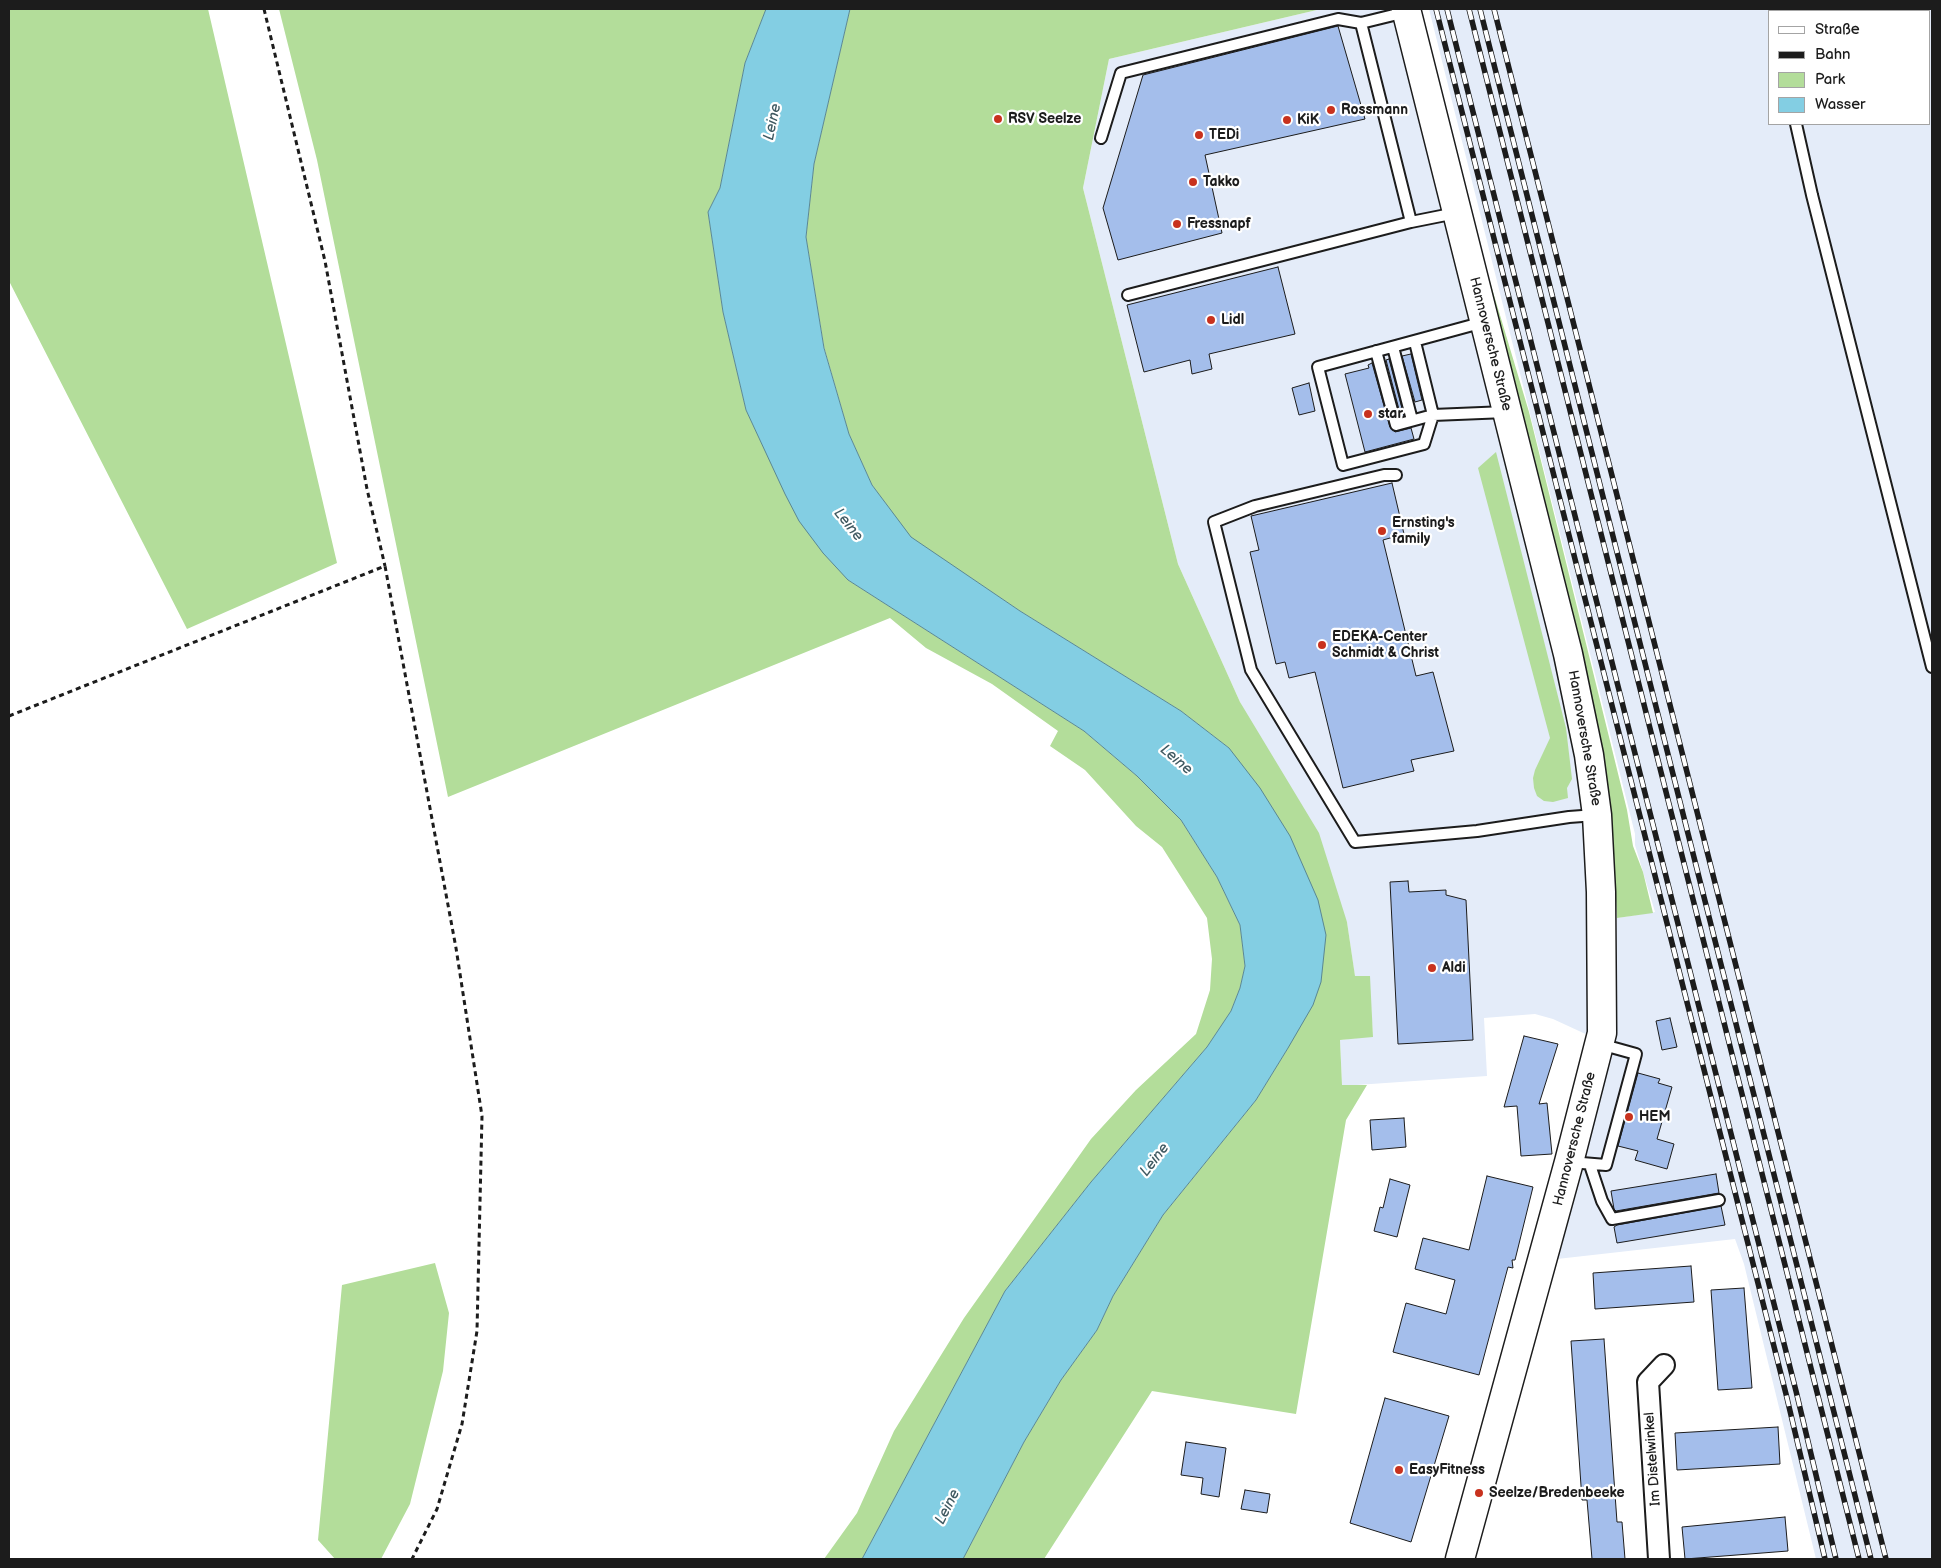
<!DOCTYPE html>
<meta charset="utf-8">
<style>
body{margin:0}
#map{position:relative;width:1941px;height:1568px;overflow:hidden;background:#fff;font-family:"Balsamiq Sans",sans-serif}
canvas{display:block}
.frame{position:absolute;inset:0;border:10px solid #1c1c1c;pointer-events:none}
.legend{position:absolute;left:1768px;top:10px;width:162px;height:115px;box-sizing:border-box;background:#fff;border:1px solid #a4a4a4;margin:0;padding:6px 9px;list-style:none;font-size:15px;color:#1c1c1c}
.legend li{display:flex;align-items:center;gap:10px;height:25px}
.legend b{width:25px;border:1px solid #a4a4a4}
</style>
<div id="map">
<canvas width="1941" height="1568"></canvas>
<div class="frame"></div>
<ul class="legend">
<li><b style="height:6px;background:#fff"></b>Straße</li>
<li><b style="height:6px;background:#1c1c1c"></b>Bahn</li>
<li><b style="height:14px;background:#b3dd9a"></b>Park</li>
<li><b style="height:14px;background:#83cee3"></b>Wasser</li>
</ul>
</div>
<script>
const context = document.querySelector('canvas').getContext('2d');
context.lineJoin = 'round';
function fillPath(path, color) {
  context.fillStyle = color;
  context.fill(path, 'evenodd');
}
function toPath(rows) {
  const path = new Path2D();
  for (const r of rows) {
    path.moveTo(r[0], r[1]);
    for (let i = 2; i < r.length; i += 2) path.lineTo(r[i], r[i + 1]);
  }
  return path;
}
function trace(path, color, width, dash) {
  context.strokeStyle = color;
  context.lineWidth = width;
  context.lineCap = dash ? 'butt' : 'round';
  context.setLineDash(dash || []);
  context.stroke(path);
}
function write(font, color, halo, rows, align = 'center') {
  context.font = font + ' "Balsamiq Sans",sans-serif';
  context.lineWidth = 4.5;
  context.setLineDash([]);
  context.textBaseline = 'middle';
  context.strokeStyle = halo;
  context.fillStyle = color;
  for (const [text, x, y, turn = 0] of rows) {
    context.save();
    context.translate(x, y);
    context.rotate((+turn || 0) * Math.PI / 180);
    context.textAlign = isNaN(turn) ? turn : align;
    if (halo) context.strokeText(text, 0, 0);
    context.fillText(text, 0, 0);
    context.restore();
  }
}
const built = toPath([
 [1321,9,1403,9,1587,756,1605,1042,1616,980,1617,918,1655,912,1635,845,1635,834,1429,9,1932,9,1932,1559,1816,1559,1744,1264,1735,1239,1557,1259,1605,1043,1553,1019,1535,1014,1484,1018,1487,1076,1342,1086,1340,1040,1373,1036,1369,976,1355,977,1347,922,1240,702,1178,564,1083,188,1109,59],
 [1770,11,1930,11,1930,124,1770,124]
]);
const green = toPath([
 [9,9,208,9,337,563,187,629,9,281],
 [279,9,766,9,745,63,720,188,708,212,723,312,746,410,761,441,848,580,1084,731,1137,776,1181,820,1217,877,1240,925,1245,966,1240,988,1231,1011,1207,1047,1091,1182,1005,1291,862,1559,824,1559,857,1513,894,1431,964,1318,1091,1139,1136,1090,1196,1034,1210,990,1212,959,1207,918,1162,847,1136,826,1085,770,1050,746,1058,731,992,684,926,648,890,618,448,797,317,160],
 [850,9,1321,9,1109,59,1083,188,1178,564,1240,702,1319,833,1347,922,1355,976,1370,976,1373,1037,1340,1040,1342,1085,1367,1085,1346,1120,1296,1414,1152,1391,1044,1559,963,1559,1024,1442,1061,1380,1097,1330,1113,1296,1163,1215,1256,1100,1288,1048,1229,748,1181,711,1020,611,910,537,872,485,849,434,824,347,806,237,814,164],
 [1477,247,1482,255,1529,412,1627,810,1633,846,1643,872,1653,913,1617,918,1611,806,1603,752],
 [1496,452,1566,728,1572,779,1567,788,1568,798,1553,802,1544,801,1537,796,1534,788,1533,778,1535,770,1550,738,1478,468],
 [435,1263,449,1313,443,1371,410,1504,381,1559,335,1559,318,1540,342,1285]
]);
const water = toPath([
 [766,9,850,9,814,164,806,237,824,348,849,434,872,485,911,537,1020,611,1181,711,1229,748,1260,788,1290,836,1318,900,1326,935,1321,982,1313,1005,1288,1048,1256,1100,1163,1215,1113,1296,1097,1330,1061,1380,1024,1442,963,1559,862,1559,1005,1291,1091,1182,1207,1047,1231,1011,1240,988,1245,966,1240,925,1217,877,1181,820,1137,776,1084,731,848,580,823,553,799,521,785,494,746,410,723,312,708,212,720,188,745,63,766,9]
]);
const building = toPath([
 [1338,26,1365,119,1205,155,1222,233,1118,260,1103,208,1143,75,1338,26],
 [1278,267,1295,334,1209,354,1212,369,1192,374,1190,360,1144,372,1127,305,1278,267],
 [1411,354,1422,400,1415,402,1402,356,1411,354],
 [1389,359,1404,416,1401,417,1386,360,1389,359],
 [1372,363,1390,427,1395,432,1411,428,1414,439,1365,452,1345,374,1369,368,1368,365,1372,363],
 [1309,383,1315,411,1299,415,1292,388,1309,383],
 [1392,483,1404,534,1383,540,1416,676,1433,672,1454,751,1411,760,1414,771,1343,788,1315,672,1289,678,1285,662,1276,664,1250,552,1259,550,1251,516,1392,483],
 [1408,881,1409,892,1446,890,1446,895,1466,900,1473,1040,1398,1044,1390,882,1408,881],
 [1670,1018,1677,1047,1662,1050,1656,1021,1670,1018],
 [1524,1036,1558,1044,1539,1104,1547,1103,1552,1154,1521,1156,1517,1106,1504,1107,1524,1036],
 [1638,1073,1660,1079,1658,1083,1672,1087,1657,1139,1674,1144,1667,1169,1635,1160,1638,1151,1618,1146,1638,1073],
 [1404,1118,1406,1147,1372,1150,1370,1120,1404,1118],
 [1716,1174,1719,1193,1616,1211,1614,1209,1611,1191,1716,1174],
 [1487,1176,1533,1187,1515,1260,1512,1260,1513,1268,1508,1267,1479,1375,1393,1352,1406,1303,1446,1314,1455,1280,1415,1269,1423,1238,1469,1250,1487,1176],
 [1390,1179,1410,1185,1397,1237,1374,1231,1380,1207,1383,1208,1390,1179],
 [1721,1206,1725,1225,1617,1243,1614,1227,1617,1225,1721,1206],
 [1691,1266,1694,1302,1595,1309,1593,1273,1691,1266],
 [1744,1288,1752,1388,1718,1390,1711,1290,1744,1288],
 [1604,1339,1617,1522,1622,1522,1625,1559,1592,1559,1587,1500,1582,1500,1571,1341,1604,1339],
 [1385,1398,1449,1416,1411,1542,1350,1523,1385,1398],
 [1778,1427,1780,1464,1677,1470,1675,1433,1778,1427],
 [1186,1442,1226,1448,1219,1497,1201,1494,1203,1478,1181,1475,1186,1442],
 [1245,1490,1270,1494,1267,1513,1241,1509,1245,1490],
 [1785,1517,1788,1551,1685,1559,1682,1527,1785,1517]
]);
const path = toPath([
 [264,9,325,261,367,489,385,566],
 [9,716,385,566,456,948,482,1116,477,1331,462,1424,437,1509,412,1559]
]);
const lane = toPath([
 [1777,9,1777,11],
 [1361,23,1411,222],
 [1796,124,1812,195,1932,667],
 [1101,138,1121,73,1338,19,1361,23,1406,12],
 [1128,295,1411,222,1456,213],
 [1415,342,1433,415,1424,444,1343,465,1318,367,1484,322],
 [1393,347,1412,420],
 [1376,351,1396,425,1433,415,1506,412],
 [1396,475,1384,475,1255,506,1214,522,1251,670,1355,842,1477,831,1569,817,1596,815],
 [1570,1162,1606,1165,1636,1054,1600,1044],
 [1590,1165,1602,1201,1612,1219,1719,1200]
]);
const street = toPath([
 [1659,1559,1648,1382,1664,1365]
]);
const secondary = toPath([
 [1406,9,1568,654,1589,755,1597,815,1601,892,1602,1033,1569,1162,1460,1559]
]);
const rail = toPath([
 [1436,9,1786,1394,1825,1559],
 [1447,9,1796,1391,1836,1559],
 [1469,9,1859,1559],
 [1480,9,1871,1559],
 [1494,9,1886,1559]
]);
const markers = [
 [1331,110,5,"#c8321e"],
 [998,119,5,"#c8321e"],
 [1287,120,5,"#c8321e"],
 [1199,135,5,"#c8321e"],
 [1193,182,5,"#c8321e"],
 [1177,224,5,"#c8321e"],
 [1211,320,5,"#c8321e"],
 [1368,414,5,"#c8321e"],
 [1382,531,5,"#c8321e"],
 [1322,645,5,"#c8321e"],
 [1432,968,5,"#c8321e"],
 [1629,1117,5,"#c8321e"],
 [1399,1470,5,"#c8321e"],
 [1479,1493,5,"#c8321e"]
];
const poiNames = [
 ["Rossmann",1341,110],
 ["RSV Seelze",1008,119],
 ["KiK",1297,120],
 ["TEDi",1209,135],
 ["Takko",1203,182],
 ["Fressnapf",1187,224],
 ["Lidl",1221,320],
 ["star",1378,414],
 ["Ernsting's",1392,523],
 ["family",1392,539],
 ["EDEKA-Center",1332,637],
 ["Schmidt & Christ",1332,653],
 ["Aldi",1442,968],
 ["HEM",1639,1117],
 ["EasyFitness",1409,1470],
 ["Seelze/Bredenbeeke",1489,1493]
];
const streetNames = [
 ["Hannoversche Straße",1490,344,76],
 ["Hannoversche Straße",1584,738,80],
 ["Hannoversche Straße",1575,1139,-76],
 ["Im Distelwinkel",1653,1459,-94]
];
const waterNames = [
 ["Leine",773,122,-78],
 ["Leine",848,525,51],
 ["Leine",1176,760,41],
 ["Leine",1155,1160,-52],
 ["Leine",948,1507,-63]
];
fillPath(built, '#e4ecf9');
fillPath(green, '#b3dd9a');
fillPath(water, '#83cee3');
trace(water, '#5a8793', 1);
fillPath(building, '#a4beeb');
trace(building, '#1c1c1c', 1);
trace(lane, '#1c1c1c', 14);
trace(street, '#1c1c1c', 24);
trace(secondary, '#1c1c1c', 31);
trace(path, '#1c1c1c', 3, [5, 4]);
trace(lane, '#fff', 10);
trace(street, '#fff', 20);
trace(secondary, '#fff', 28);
trace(rail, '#1c1c1c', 5.5);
trace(rail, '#fff', 4, [11]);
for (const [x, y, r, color] of markers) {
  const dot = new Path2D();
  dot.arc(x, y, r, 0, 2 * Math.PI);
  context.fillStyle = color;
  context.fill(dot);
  trace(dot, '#fff', 2);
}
write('bold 14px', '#1c1c1c', '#fff', poiNames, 'left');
write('14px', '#1c1c1c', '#fff', streetNames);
write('italic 15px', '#405a62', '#fff', waterNames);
</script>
